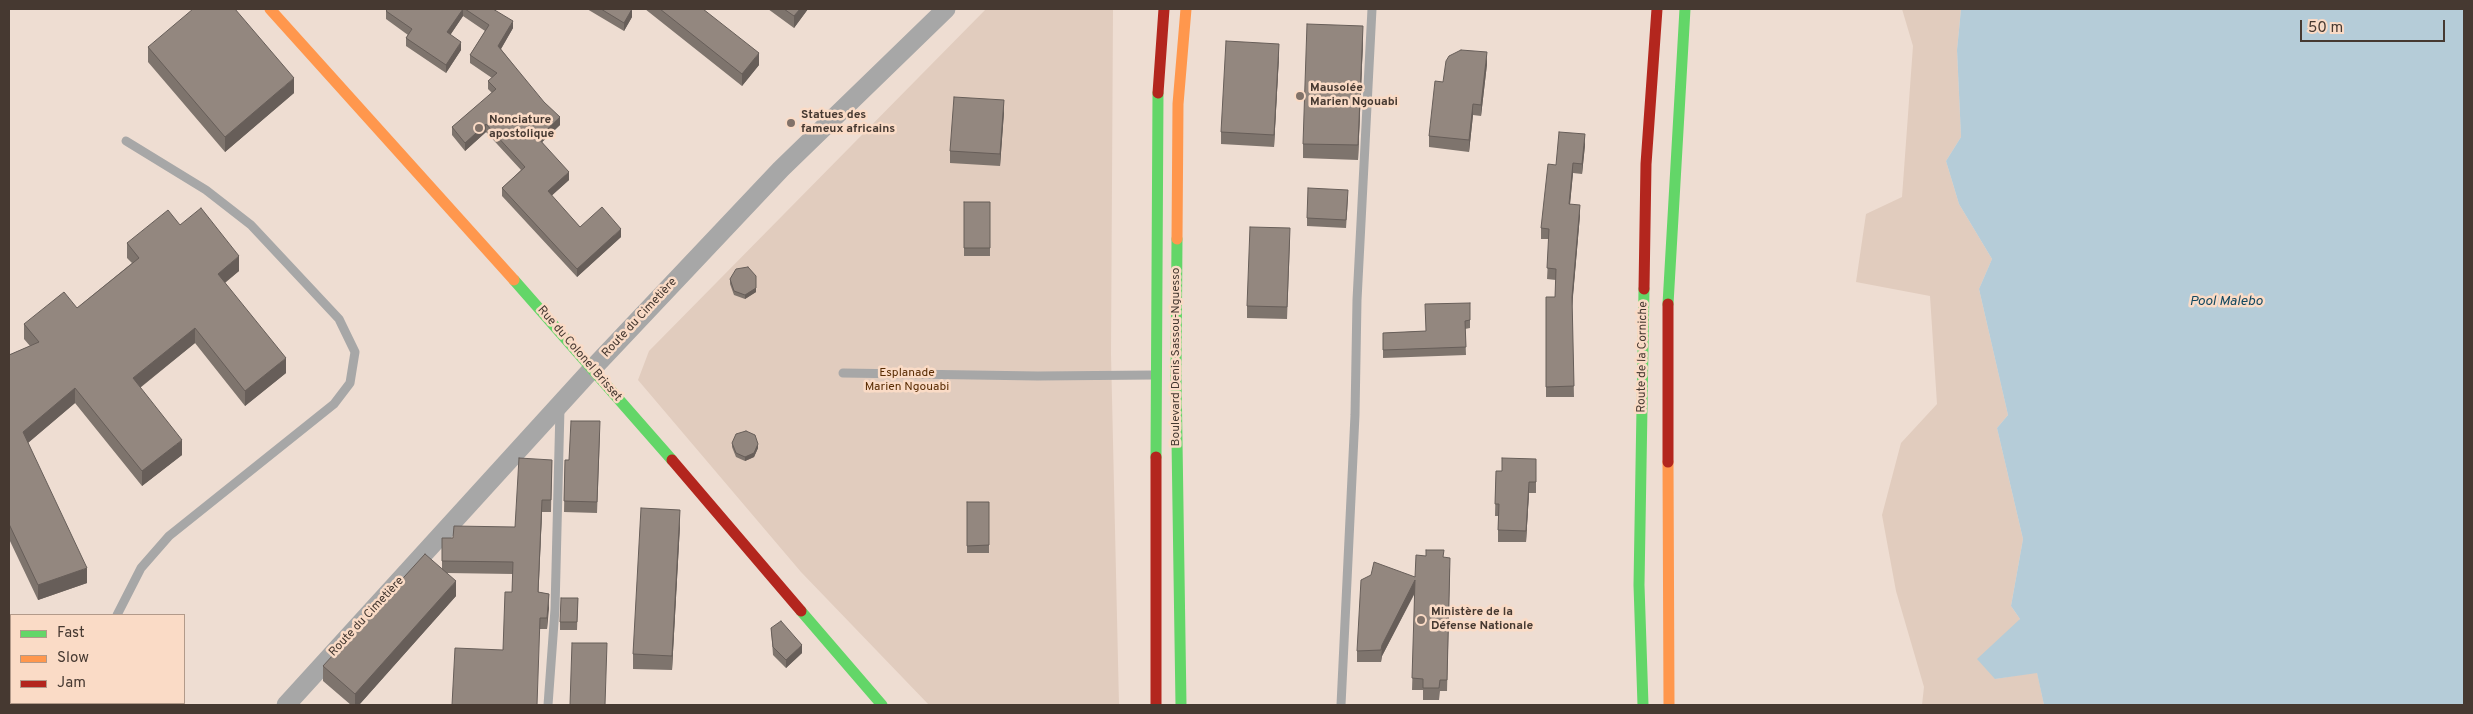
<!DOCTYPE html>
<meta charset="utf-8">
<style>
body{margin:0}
#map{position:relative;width:2473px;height:714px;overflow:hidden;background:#eeddd2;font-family:Overpass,sans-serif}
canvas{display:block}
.frame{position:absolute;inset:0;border:10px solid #463931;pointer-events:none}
.legend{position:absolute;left:10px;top:614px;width:175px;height:90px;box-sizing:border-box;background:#fadbc6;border:1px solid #b29a8a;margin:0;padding:6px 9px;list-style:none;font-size:15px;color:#463931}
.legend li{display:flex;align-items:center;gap:10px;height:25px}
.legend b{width:25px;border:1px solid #b29a8a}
.scale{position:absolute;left:2300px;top:20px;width:145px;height:22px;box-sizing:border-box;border:2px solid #463931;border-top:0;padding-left:6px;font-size:15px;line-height:18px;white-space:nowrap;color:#463931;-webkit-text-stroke:4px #fadbc6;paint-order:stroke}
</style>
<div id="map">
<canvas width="2473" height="714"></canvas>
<div class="frame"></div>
<ul class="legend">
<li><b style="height:6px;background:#63d668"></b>Fast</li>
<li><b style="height:6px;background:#ff974d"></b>Slow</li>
<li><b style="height:6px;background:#b3261e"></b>Jam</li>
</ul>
<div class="scale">50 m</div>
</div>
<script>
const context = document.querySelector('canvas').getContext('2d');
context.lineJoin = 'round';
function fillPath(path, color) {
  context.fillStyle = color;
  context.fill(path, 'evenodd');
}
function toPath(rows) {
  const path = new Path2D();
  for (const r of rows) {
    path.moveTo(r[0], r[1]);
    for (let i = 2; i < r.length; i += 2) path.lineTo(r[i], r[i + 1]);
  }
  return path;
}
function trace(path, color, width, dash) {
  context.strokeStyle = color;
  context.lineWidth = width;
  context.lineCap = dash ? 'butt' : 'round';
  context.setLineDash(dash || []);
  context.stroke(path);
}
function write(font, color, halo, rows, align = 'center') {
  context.font = font + ' Overpass,sans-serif';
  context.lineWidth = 5;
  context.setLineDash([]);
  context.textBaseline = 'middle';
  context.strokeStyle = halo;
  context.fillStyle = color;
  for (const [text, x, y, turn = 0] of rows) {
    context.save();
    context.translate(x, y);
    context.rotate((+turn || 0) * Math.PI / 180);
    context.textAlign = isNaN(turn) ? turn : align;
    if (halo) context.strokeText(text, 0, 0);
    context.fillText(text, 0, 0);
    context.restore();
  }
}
const green = toPath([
 [986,9,1113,9,1111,354,1119,705,929,705,801,572,638,380,649,351],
 [1902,9,1961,9,1957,50,1961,137,1946,161,1959,204,1992,259,1979,289,2008,415,1997,428,2023,539,2011,606,2020,619,1995,679,2037,672,2044,705,1922,705,1924,687,1896,591,1882,515,1901,443,1937,404,1930,296,1856,282,1866,214,1902,197,1913,46]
]);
const water = toPath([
 [1961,9,2464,9,2464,705,2044,705,2037,673,1995,679,1977,659,2020,619,2011,606,2023,539,1997,428,2008,415,1979,289,1992,259,1959,204,1946,161,1961,137,1957,50]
]);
const lane = toPath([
 [843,373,1038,376,1154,375],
 [117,615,141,568,169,536,334,404,350,383,355,352,339,319,251,225,206,190,126,141],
 [56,705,59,703],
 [548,705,555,609,560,408],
 [1341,705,1355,415,1357,300,1372,9]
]);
const street = toPath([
 [286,705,593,368,781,169,946,9]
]);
const fast = toPath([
 [1177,239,1176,375,1181,705],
 [514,280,672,460],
 [1668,304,1685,9],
 [1156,457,1158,93],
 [801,611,882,705],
 [1643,705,1639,585,1644,289]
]);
const slow = toPath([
 [270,9,514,280],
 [1177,239,1178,104,1186,9],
 [1668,462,1669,705]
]);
const jam = toPath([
 [1158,93,1164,9],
 [1644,289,1646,164,1657,9],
 [672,460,801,611],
 [1668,462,1668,304],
 [1156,705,1156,457]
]);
const wall = toPath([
 [388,9,493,9,513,28,501,49,560,125,542,142,569,180,551,196,580,227,621,237,577,277,502,196,502,188,521,170,486,132,465,151,452,135,452,127,492,93,488,89,488,81,492,78,470,63,470,55,485,31,463,16,450,35,461,50,446,73,406,46,406,38,408,35,386,19,386,11],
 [587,9,631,9,632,17,624,31],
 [645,9,703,9,759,65,742,86],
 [768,9,808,9,794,28],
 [1363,41,1358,160,1303,158,1303,144],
 [148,47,294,93,225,152,148,62],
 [1279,56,1274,147,1221,144,1221,132],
 [1487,64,1481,116,1473,115,1469,152,1429,147,1429,136,1443,82],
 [1004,112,1000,166,950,163,950,151],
 [1585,145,1582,174,1573,173,1570,204,1580,215,1572,306,1574,397,1546,397,1546,297,1555,297,1556,280,1547,279,1549,239,1541,239,1541,228,1556,165],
 [1348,198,1346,228,1307,226,1307,218],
 [964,202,990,202,990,256,964,256],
 [180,225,239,271,225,283,286,373,245,406,195,343,140,388,182,455,142,486,75,403,28,443,87,583,38,600,9,539,9,355,30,346,24,339,24,324,77,308,132,263,127,258,127,243],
 [1290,240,1287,319,1247,318,1247,306],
 [730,279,756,280,756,292,745,299,734,295,730,284],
 [1470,303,1470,328,1465,329,1466,355,1383,358,1383,333,1426,331],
 [600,433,597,513,564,512,565,460,569,460],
 [732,443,758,448,754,457,745,461,736,457,732,447],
 [1536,459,1536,493,1529,493,1526,542,1498,542,1498,516,1495,516,1496,471,1502,471],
 [552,460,551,512,542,512,538,592,549,594,547,629,540,629,503,650,512,592,513,574,447,573,456,596,359,705,351,705,323,681,323,666,442,569,442,538,453,538,515,527],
 [967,502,989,502,989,553,967,553],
 [680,525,672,670,633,669,633,654],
 [1444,557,1450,569,1447,691,1440,691,1439,700,1423,700,1423,690,1412,690,1415,593,1382,656,1381,662,1357,662,1357,651,1415,577],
 [578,598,577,630,560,630,560,622],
 [771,628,802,653,786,668,773,655]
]);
const shadedWall = toPath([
 [463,9,463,16,447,40,447,32],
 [632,9,632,17,624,31,624,23],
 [800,9,808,9,794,28,794,16],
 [513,21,513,28,498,54,498,46],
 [1363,26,1363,41,1358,160,1358,145],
 [461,42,461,50,446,73,446,65],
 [1279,44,1279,56,1274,147,1274,135],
 [1487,52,1487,64,1481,116,1481,105],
 [759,53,759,65,742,86,742,74],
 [294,78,294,93,225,152,225,137],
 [1004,100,1004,112,1000,166,1000,154],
 [1473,104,1473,115,1469,152,1469,140],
 [560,117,560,125,538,146,538,138],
 [486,124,486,132,465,151,465,143],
 [1585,134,1585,145,1582,174,1582,164],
 [1573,163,1573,173,1569,214,1569,204],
 [569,172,569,180,548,199,548,191],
 [1580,205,1580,215,1572,308,1572,297],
 [621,229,621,237,577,277,577,269],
 [239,256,239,271,218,288,218,274],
 [756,276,756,292,745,299,745,295],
 [195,328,195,343,133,393,133,378],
 [286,358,286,373,245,406,245,391],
 [75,388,75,403,23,447,23,432],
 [182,440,182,455,142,486,142,471],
 [758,444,758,448,754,457,745,461,745,457],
 [1529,482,1529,493,1526,542,1526,531],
 [542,500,542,512,538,604,538,592],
 [680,510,680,525,672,670,672,656],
 [87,568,87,583,38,600,38,585],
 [1415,580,1415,592,1382,656,1381,662,1382,645],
 [456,581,456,596,359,705,355,705,355,694],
 [549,597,549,609,547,629,547,618],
 [802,645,802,653,786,668,786,660]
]);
const building = toPath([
 [193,9,235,9,294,78,225,137,148,47,193,9],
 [388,9,463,9,447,32,461,42,446,65,406,38,412,29,386,11,388,9],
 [465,9,493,9,513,21,498,46,544,102,560,117,538,138,569,172,548,191,580,227,602,207,621,229,577,269,502,188,525,167,486,124,465,143,452,127,496,89,488,81,497,73,470,55,489,25,465,9],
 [601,9,632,9,624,23,601,9],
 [660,9,703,9,759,53,742,74,660,9],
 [784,9,800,9,794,16,784,9],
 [1307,24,1363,26,1358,145,1303,144,1307,24],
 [1226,41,1279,44,1274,135,1221,132,1226,41],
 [1461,50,1487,52,1481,105,1473,104,1469,140,1429,136,1435,81,1443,82,1446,61,1449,56,1461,50],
 [954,97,1004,100,1000,154,950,151,954,97],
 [1559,132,1585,134,1582,164,1573,163,1569,204,1580,205,1572,297,1574,386,1546,387,1546,297,1555,297,1556,269,1547,268,1549,229,1541,228,1548,164,1556,165,1559,132],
 [1308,188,1348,190,1346,220,1307,218,1308,188],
 [964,202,990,202,990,248,964,248,964,202],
 [201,208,239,256,218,274,286,358,245,391,195,328,133,378,182,440,142,471,75,388,23,432,87,568,38,585,9,524,9,355,39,342,24,324,64,292,77,308,139,258,127,243,168,210,180,225,201,208],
 [1250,227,1290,228,1287,307,1247,306,1250,227],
 [748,267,756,276,756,288,745,295,734,291,730,279,736,269,748,267],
 [1470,303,1470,320,1465,321,1466,347,1383,350,1383,333,1426,331,1425,304,1470,303],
 [571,421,600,421,597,502,564,501,565,460,569,460,571,421],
 [746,431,755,435,758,444,754,453,745,457,736,453,732,443,736,434,746,431],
 [519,458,552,460,551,500,542,500,538,592,549,594,547,618,540,618,537,705,452,705,455,648,503,650,505,592,512,592,513,562,442,561,442,538,453,538,454,526,515,527,519,458],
 [1502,458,1536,459,1536,482,1529,482,1526,531,1498,530,1499,504,1495,504,1496,471,1502,471,1502,458],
 [967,502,989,502,989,545,967,546,967,502],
 [641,508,680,510,672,656,633,654,641,508],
 [1426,550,1444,550,1443,557,1450,558,1447,680,1440,680,1439,688,1423,688,1423,679,1412,678,1415,580,1382,645,1381,650,1357,651,1361,580,1371,575,1374,562,1415,577,1416,555,1426,556,1426,550],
 [425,554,456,581,355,694,323,666,425,554],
 [561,598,578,598,577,622,560,622,561,598],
 [781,621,802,645,786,660,773,647,771,628,781,621],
 [572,643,607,643,605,705,570,705,572,643]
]);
const markers = [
 [1300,96,5,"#817269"],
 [791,123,5,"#817269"],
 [479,128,5,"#817269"],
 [1421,620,5,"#817269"]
];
const poiNames = [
 ["Mausolée",1310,89],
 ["Marien Ngouabi",1310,103],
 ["Statues des",801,116],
 ["fameux africains",801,130],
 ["Nonciature",489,121],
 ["apostolique",489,135],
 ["Ministère de la",1431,613],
 ["Défense Nationale",1431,627]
];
const streetNames = [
 ["Route du Cimetière",640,318,-47],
 ["Rue du Colonel Brisset",579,354,49],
 ["Boulevard Denis Sassou-Nguesso",1177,357,-90],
 ["Route de la Corniche",1643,357,-89],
 ["Route du Cimetière",367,617,-47]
];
const parkNames = [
 ["Esplanade",907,374],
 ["Marien Ngouabi",907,388]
];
const waterNames = [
 ["Pool Malebo",2226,302]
];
fillPath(green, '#e1ccbe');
fillPath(water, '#b5ccd8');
trace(lane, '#a7a7a7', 9);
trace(street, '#a7a7a7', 19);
trace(fast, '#63d668', 11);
trace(slow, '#ff974d', 11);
trace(jam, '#b3261e', 11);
fillPath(wall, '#7e746d');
fillPath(shadedWall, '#675e59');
fillPath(building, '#93877f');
trace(building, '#675e59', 1);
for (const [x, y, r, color] of markers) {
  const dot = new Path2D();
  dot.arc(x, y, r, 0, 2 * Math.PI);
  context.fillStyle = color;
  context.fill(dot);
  trace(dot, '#fadbc6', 2);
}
write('bold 12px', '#463931', '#fadbc6', poiNames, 'left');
write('12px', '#463931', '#fadbc6', streetNames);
write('12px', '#5a2d04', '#fadbc6', parkNames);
write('italic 14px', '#13485f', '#fadbc6', waterNames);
</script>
